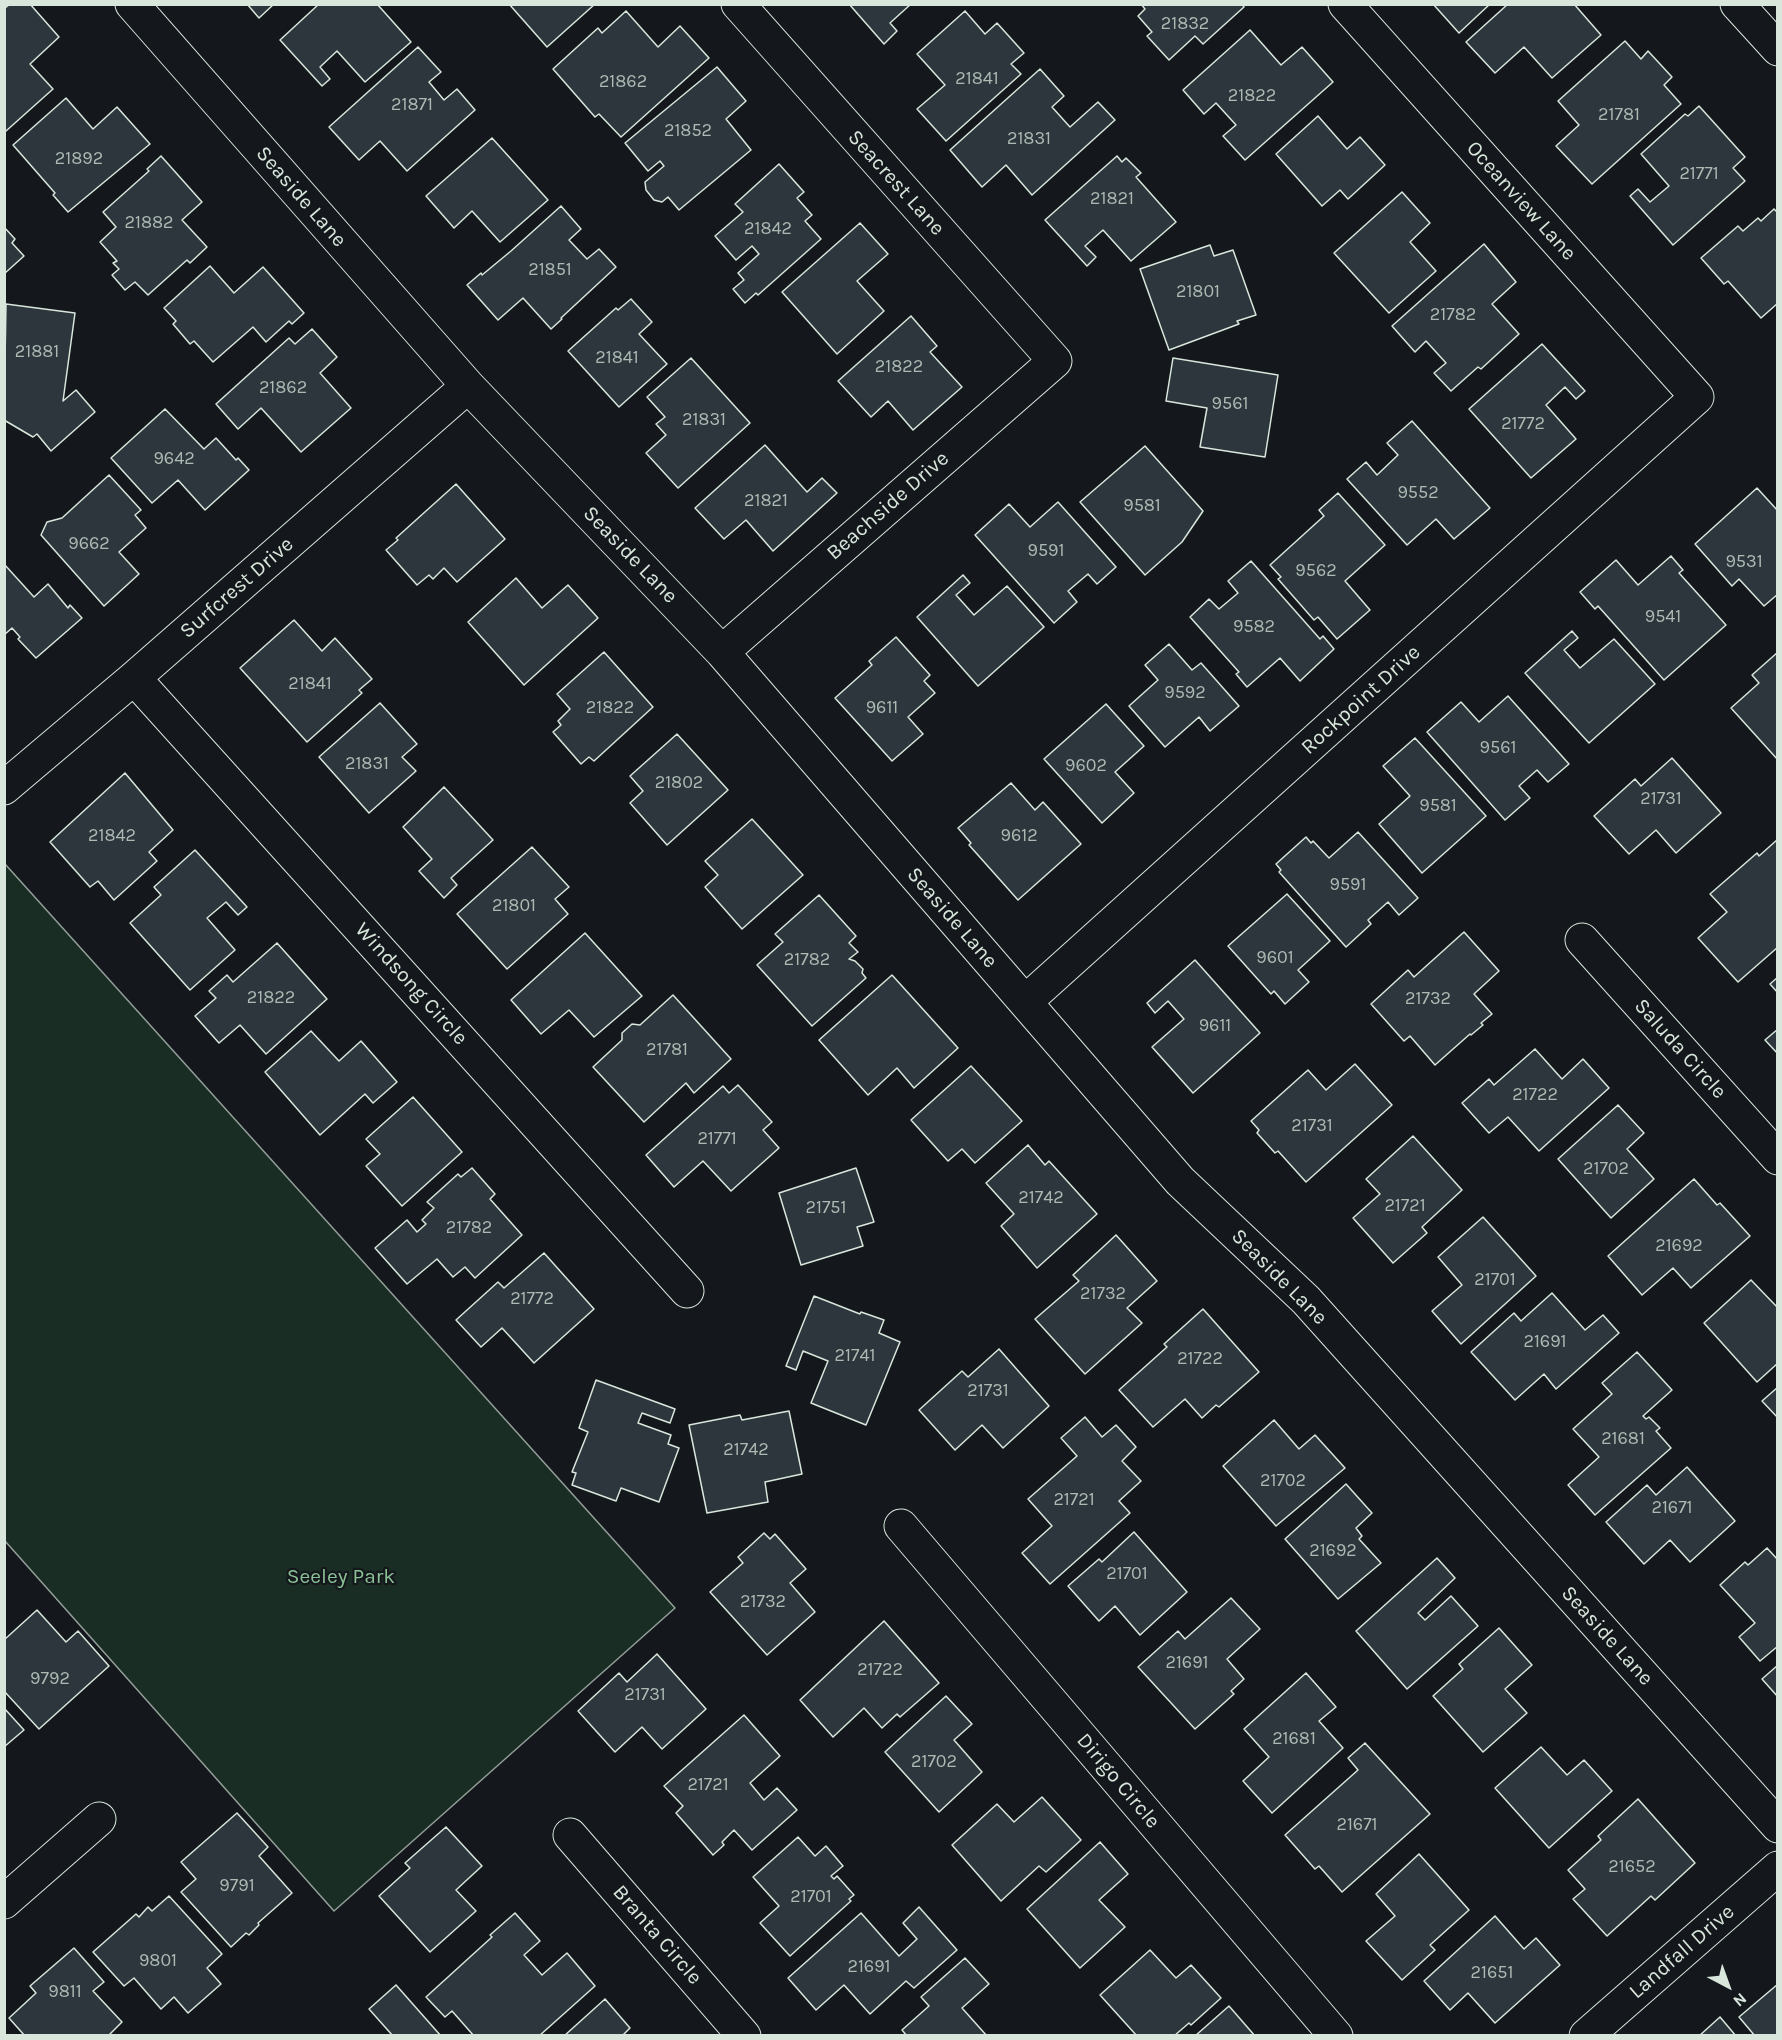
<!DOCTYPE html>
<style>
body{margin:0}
#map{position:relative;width:1782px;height:2040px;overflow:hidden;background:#14181c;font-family:Karla,sans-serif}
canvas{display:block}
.frame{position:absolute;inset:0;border:6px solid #d8e6dc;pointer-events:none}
.north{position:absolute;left:1698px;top:1956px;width:60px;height:60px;-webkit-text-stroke:4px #14181c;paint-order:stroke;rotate:139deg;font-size:16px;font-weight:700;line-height:24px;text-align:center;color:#d8e6dc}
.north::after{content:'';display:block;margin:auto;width:21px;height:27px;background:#d8e6dc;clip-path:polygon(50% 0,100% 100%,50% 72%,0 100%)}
</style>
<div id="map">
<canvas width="1782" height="2040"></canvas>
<div class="frame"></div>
<div class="north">N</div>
</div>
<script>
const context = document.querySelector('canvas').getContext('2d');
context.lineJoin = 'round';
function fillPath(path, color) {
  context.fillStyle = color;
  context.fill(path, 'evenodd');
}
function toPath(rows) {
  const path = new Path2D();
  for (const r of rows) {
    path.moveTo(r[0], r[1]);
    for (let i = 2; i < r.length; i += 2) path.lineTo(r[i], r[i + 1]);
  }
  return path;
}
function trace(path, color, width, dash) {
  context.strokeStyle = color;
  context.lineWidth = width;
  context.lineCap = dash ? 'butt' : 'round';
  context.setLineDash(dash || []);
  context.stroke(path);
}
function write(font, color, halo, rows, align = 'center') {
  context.font = font + ' Karla,sans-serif';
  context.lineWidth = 4.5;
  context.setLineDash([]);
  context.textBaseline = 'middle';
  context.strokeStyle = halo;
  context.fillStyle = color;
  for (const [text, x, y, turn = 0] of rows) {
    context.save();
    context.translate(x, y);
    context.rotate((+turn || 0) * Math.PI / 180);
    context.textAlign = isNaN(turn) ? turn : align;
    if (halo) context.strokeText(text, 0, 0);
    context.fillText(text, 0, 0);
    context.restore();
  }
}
const green = toPath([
 [5,864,675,1608,334,1911,5,1541,5,864]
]);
const building = toPath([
 [10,4,30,4,59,37,30,64,53,89,6,131,4,129,4,9,10,4],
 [247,4,274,4,259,18,247,4],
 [319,4,377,4,411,42,365,82,337,51,320,67,330,79,322,86,280,40,319,4],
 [509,4,595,4,547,47,509,4],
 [849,4,911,4,890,23,897,31,884,44,849,4],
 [1141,4,1242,4,1244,7,1203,44,1195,36,1169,60,1147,36,1152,32,1138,16,1145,9,1141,4],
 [1433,4,1490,4,1459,33,1433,4],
 [1508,4,1574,4,1601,35,1552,78,1524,47,1495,73,1466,42,1508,4],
 [626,11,658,47,680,26,709,58,621,137,599,114,595,117,553,69,598,28,602,33,626,11],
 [965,11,985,34,997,23,1024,53,1011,64,1021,74,946,141,917,109,945,85,917,54,965,11],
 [1250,30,1281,65,1302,47,1333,82,1245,160,1223,136,1236,125,1216,103,1204,114,1183,90,1250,30],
 [1625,41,1641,59,1648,51,1672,77,1664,85,1681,104,1592,184,1556,146,1579,125,1558,101,1625,41],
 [418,47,441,72,429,82,444,100,457,89,475,110,407,171,380,141,359,160,329,127,418,47],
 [717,67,746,101,726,119,751,150,679,210,668,197,662,202,654,200,646,190,645,182,664,166,660,161,648,171,625,143,717,67],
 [1040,69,1064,96,1052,107,1070,127,1098,102,1115,120,1032,195,1006,165,982,187,950,150,1040,69],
 [66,98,93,129,117,107,150,144,68,212,53,195,55,193,13,145,66,98],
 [1699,106,1745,157,1733,168,1745,181,1673,245,1630,196,1638,189,1650,202,1669,186,1641,154,1685,114,1688,116,1699,106],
 [1318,116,1347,149,1360,137,1385,165,1348,199,1340,190,1322,206,1276,154,1318,116],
 [492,138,548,200,500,242,472,211,454,228,426,196,492,138],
 [161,156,202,202,182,220,207,247,190,263,187,260,148,295,135,282,125,290,112,275,119,269,113,263,117,261,100,242,116,227,103,212,149,171,147,169,161,156],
 [1117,156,1122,162,1126,158,1141,173,1136,177,1176,222,1131,261,1103,230,1085,246,1096,257,1087,266,1045,220,1117,156],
 [779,164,804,192,797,198,812,215,805,221,821,239,758,295,756,293,745,303,733,289,744,280,738,273,759,254,752,246,736,260,715,236,743,212,735,204,779,164],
 [1402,192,1430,223,1410,242,1436,271,1389,313,1334,253,1402,192],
 [561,206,581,229,569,240,587,259,599,249,616,267,561,318,562,319,551,329,523,298,498,320,467,285,481,273,482,275,511,251,561,206],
 [1774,209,1778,213,1778,303,1761,318,1728,281,1724,284,1701,258,1738,226,1743,231,1758,218,1761,221,1774,209],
 [860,223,888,254,857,281,884,311,837,354,782,292,860,223],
 [4,227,15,239,12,243,24,256,4,274,4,227],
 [1484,244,1516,282,1492,304,1519,334,1481,369,1478,367,1451,391,1434,373,1446,363,1426,341,1415,352,1392,326,1484,244],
 [1210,245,1214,256,1233,250,1256,315,1237,321,1239,324,1169,350,1140,269,1210,245],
 [210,266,234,293,263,267,304,313,292,324,289,321,266,342,253,327,213,362,194,341,190,344,173,324,176,321,164,308,210,266],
 [631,299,652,322,639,334,667,364,619,407,568,351,616,308,618,310,631,299],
 [6,304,75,313,63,401,76,390,95,412,51,451,37,434,33,437,4,420,6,304],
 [911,316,937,346,930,352,962,387,913,430,888,401,871,417,838,381,911,316],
 [312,329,337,357,320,373,351,408,301,452,261,408,238,429,216,404,289,338,295,344,312,329],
 [1542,344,1585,391,1576,399,1565,387,1546,405,1576,439,1531,478,1469,409,1542,344],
 [691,358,750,423,678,488,646,453,666,435,656,424,665,417,647,397,691,358],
 [1173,358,1278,375,1265,457,1200,447,1207,408,1166,401,1173,358],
 [165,409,204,449,216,438,236,460,238,458,249,470,205,510,178,480,152,503,111,458,165,409],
 [1412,421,1490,508,1454,539,1436,519,1407,545,1347,479,1366,462,1377,475,1398,455,1387,443,1412,421],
 [765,445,807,492,822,478,837,493,773,551,746,520,724,539,695,508,765,445],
 [1145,446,1203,511,1182,542,1145,575,1080,502,1145,446],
 [109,475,141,510,135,515,146,528,119,552,139,574,104,606,41,535,47,522,62,518,109,475],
 [456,484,505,539,457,582,444,568,433,579,429,575,417,585,386,550,398,540,396,538,456,484],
 [1757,488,1778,511,1778,594,1764,606,1739,579,1732,586,1695,544,1757,488],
 [1338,493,1385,545,1345,581,1370,610,1337,639,1318,617,1314,620,1278,579,1281,577,1270,565,1324,516,1319,510,1338,493],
 [1058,502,1116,567,1097,584,1088,574,1068,591,1077,602,1054,623,975,535,1009,504,1030,527,1058,502],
 [1671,556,1683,570,1679,573,1726,625,1664,680,1598,606,1595,609,1580,592,1616,560,1638,585,1671,556],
 [1251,561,1320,639,1323,636,1334,649,1300,681,1280,658,1247,687,1236,674,1239,672,1190,617,1209,599,1219,609,1238,593,1228,581,1251,561],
 [4,564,34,597,48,584,68,608,70,605,82,618,36,658,18,639,20,637,12,628,4,635,4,564],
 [963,575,970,583,956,595,974,615,1007,586,1044,627,978,686,917,617,963,575],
 [516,578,542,608,568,585,598,618,524,685,468,622,516,578],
 [294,620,322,651,335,638,372,679,359,690,362,693,307,742,240,668,294,620],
 [1572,631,1578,638,1564,650,1580,668,1614,639,1655,684,1589,743,1525,673,1572,631],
 [896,637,930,675,924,681,935,693,908,717,923,734,892,761,835,698,872,665,869,661,896,637],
 [1169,644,1192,670,1201,663,1239,706,1210,731,1199,717,1165,747,1129,706,1158,680,1145,665,1169,644],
 [604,652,653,707,594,761,589,757,581,764,553,732,561,725,558,721,570,709,557,694,604,652],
 [1778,652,1778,760,1731,708,1759,683,1752,675,1778,652],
 [1508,696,1569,764,1548,782,1537,770,1519,786,1530,798,1505,820,1427,732,1461,702,1479,722,1508,696],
 [380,703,417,744,402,757,416,771,369,813,319,757,380,703],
 [1106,704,1144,746,1115,772,1134,793,1102,823,1044,759,1106,704],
 [677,734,728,790,667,845,630,803,643,791,630,776,677,734],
 [1415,738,1486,816,1422,873,1379,824,1410,796,1383,766,1415,738],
 [1672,758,1721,813,1676,853,1656,830,1629,854,1594,816,1635,779,1641,786,1672,758],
 [125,773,173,830,149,852,157,861,114,900,98,881,90,887,50,842,125,773],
 [1011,783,1035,810,1043,802,1081,844,1018,900,969,845,971,843,958,828,1011,783],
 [444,787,493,840,451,878,457,885,444,898,419,871,432,859,403,827,444,787],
 [752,819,803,875,742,929,705,887,718,875,705,861,752,819],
 [1358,832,1418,898,1399,915,1388,902,1368,920,1371,924,1346,947,1279,872,1281,870,1276,864,1306,837,1311,843,1313,841,1329,858,1358,832],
 [1778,839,1778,947,1738,982,1698,938,1727,912,1710,894,1757,853,1759,856,1778,839],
 [532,847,569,887,555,899,568,914,507,969,457,914,532,847],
 [195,850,247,907,238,915,226,902,207,918,235,950,190,990,130,923,161,895,154,887,195,850],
 [1287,894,1330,941,1298,970,1309,982,1285,1004,1274,991,1271,994,1228,946,1287,894],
 [819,895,856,936,849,943,858,952,849,959,855,961,863,969,862,973,866,978,812,1026,757,965,783,942,775,934,819,895],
 [1464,932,1499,971,1474,994,1492,1014,1481,1023,1483,1025,1471,1035,1470,1034,1435,1065,1410,1036,1404,1041,1371,1004,1408,970,1414,977,1464,932],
 [585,933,642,996,594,1037,569,1010,541,1034,511,1000,585,933],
 [277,943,327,999,266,1054,240,1025,219,1043,195,1016,216,998,209,991,227,975,233,982,277,943],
 [1195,960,1260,1033,1193,1093,1152,1047,1184,1019,1168,1001,1155,1013,1147,1003,1195,960],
 [892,975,958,1048,914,1088,897,1068,868,1095,819,1040,892,975],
 [1778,977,1778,993,1770,984,1778,977],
 [673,995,731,1059,694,1093,686,1083,644,1122,593,1067,622,1040,622,1033,632,1024,640,1025,673,995],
 [1778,1029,1778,1054,1765,1040,1778,1029],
 [311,1031,339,1061,361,1041,397,1082,373,1103,365,1094,320,1135,265,1072,311,1031],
 [1535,1049,1562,1079,1583,1059,1609,1088,1539,1151,1508,1117,1489,1133,1462,1103,1489,1079,1494,1085,1535,1049],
 [1355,1064,1392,1105,1306,1182,1278,1151,1275,1153,1257,1133,1259,1130,1251,1121,1308,1070,1326,1090,1355,1064],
 [971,1066,1022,1121,975,1163,962,1149,948,1161,911,1120,971,1066],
 [738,1085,772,1122,763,1130,779,1148,731,1191,703,1161,674,1187,646,1155,723,1086,729,1093,738,1085],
 [413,1097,462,1152,402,1206,366,1166,380,1154,366,1139,413,1097],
 [1618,1105,1644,1133,1627,1149,1654,1179,1611,1218,1558,1159,1618,1105],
 [1413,1136,1462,1190,1422,1227,1427,1233,1393,1263,1353,1218,1380,1194,1366,1179,1413,1136],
 [1028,1145,1045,1165,1049,1161,1097,1214,1037,1268,1001,1226,1014,1214,986,1183,1028,1145],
 [472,1168,495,1194,490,1199,522,1235,475,1278,465,1267,453,1277,437,1259,407,1284,375,1248,407,1220,417,1232,426,1224,422,1220,434,1208,427,1202,458,1174,461,1177,472,1168],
 [856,1168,874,1222,857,1227,863,1246,801,1265,779,1193,856,1168],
 [1694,1179,1717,1205,1720,1203,1750,1236,1691,1288,1673,1268,1642,1295,1608,1256,1694,1179],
 [1483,1217,1536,1276,1461,1344,1432,1311,1462,1285,1438,1257,1483,1217],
 [1116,1235,1157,1281,1127,1308,1142,1323,1085,1374,1035,1319,1079,1281,1073,1275,1116,1235],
 [544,1253,594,1309,534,1363,502,1328,481,1347,456,1320,498,1282,504,1288,544,1253],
 [1751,1280,1778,1308,1778,1363,1757,1382,1704,1323,1751,1280],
 [1552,1293,1585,1330,1603,1315,1619,1333,1556,1389,1544,1374,1515,1400,1471,1352,1514,1313,1521,1321,1552,1293],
 [814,1296,860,1314,861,1312,884,1320,879,1333,900,1342,866,1425,811,1403,828,1361,803,1351,796,1370,786,1366,814,1296],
 [1203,1309,1259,1372,1219,1407,1216,1405,1202,1418,1185,1399,1153,1427,1119,1390,1167,1347,1164,1344,1203,1309],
 [999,1349,1049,1406,1003,1448,982,1425,955,1450,919,1410,962,1371,968,1377,999,1349],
 [1637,1352,1672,1390,1643,1416,1646,1419,1649,1417,1660,1428,1656,1431,1671,1448,1595,1515,1568,1485,1599,1457,1573,1429,1612,1394,1602,1383,1637,1352],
 [596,1380,675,1409,670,1423,642,1413,638,1423,671,1435,668,1444,679,1448,659,1502,621,1488,616,1501,572,1485,576,1473,572,1472,588,1432,579,1428,596,1380],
 [1778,1387,1778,1418,1762,1401,1778,1387],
 [789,1411,802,1474,765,1482,768,1502,707,1513,689,1425,740,1415,742,1420,789,1411],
 [1085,1417,1102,1437,1116,1425,1136,1447,1122,1461,1141,1481,1119,1501,1130,1513,1050,1584,1022,1553,1052,1526,1028,1499,1077,1456,1061,1438,1085,1417],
 [1274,1420,1299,1449,1315,1435,1345,1468,1276,1526,1223,1466,1274,1420],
 [1687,1467,1735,1521,1690,1562,1670,1540,1644,1564,1606,1522,1647,1485,1656,1495,1687,1467],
 [1346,1484,1372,1513,1356,1528,1362,1536,1359,1539,1381,1563,1338,1599,1285,1539,1346,1484],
 [1134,1532,1187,1592,1140,1635,1115,1606,1099,1621,1068,1586,1099,1559,1102,1562,1134,1532],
 [764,1533,770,1539,775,1534,806,1569,790,1583,815,1612,767,1655,710,1592,743,1563,738,1557,764,1533],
 [1767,1548,1778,1560,1778,1646,1760,1661,1739,1637,1755,1623,1720,1585,1745,1562,1748,1565,1767,1548],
 [1437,1558,1455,1578,1418,1613,1425,1620,1451,1596,1478,1626,1407,1689,1356,1631,1437,1558],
 [1231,1598,1260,1629,1227,1659,1244,1679,1231,1691,1234,1694,1195,1729,1138,1667,1178,1631,1185,1639,1231,1598],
 [37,1610,66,1642,78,1631,109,1666,39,1729,4,1691,4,1640,37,1610],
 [884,1621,939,1683,900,1717,897,1714,882,1728,864,1708,833,1737,800,1700,884,1621],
 [1499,1628,1532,1665,1505,1689,1527,1713,1483,1752,1433,1696,1463,1669,1459,1664,1499,1628],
 [657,1654,706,1709,662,1749,642,1727,615,1752,578,1711,619,1673,627,1682,657,1654],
 [1778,1665,1778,1697,1762,1679,1778,1665],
 [1306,1673,1336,1707,1319,1721,1343,1748,1272,1813,1243,1781,1269,1757,1244,1729,1306,1673],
 [946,1696,972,1724,954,1740,982,1772,939,1812,885,1752,946,1696],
 [4,1708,24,1730,4,1747,4,1708],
 [744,1715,780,1756,750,1783,764,1800,777,1788,797,1810,752,1850,734,1830,722,1842,724,1845,713,1855,676,1813,683,1806,664,1786,744,1715],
 [1365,1743,1430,1814,1342,1892,1319,1866,1315,1869,1285,1835,1358,1770,1348,1758,1365,1743],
 [1541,1747,1567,1775,1584,1760,1612,1791,1549,1848,1495,1788,1541,1747],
 [1042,1797,1081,1840,1046,1872,1039,1866,1001,1901,952,1845,997,1804,1014,1822,1042,1797],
 [1638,1799,1695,1863,1655,1900,1651,1896,1607,1936,1573,1899,1585,1889,1568,1870,1601,1840,1598,1836,1638,1799],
 [237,1813,268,1847,259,1856,292,1893,258,1923,259,1925,249,1935,246,1933,231,1947,181,1892,196,1879,181,1862,237,1813],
 [446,1827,482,1866,456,1890,476,1911,430,1952,379,1896,410,1868,405,1863,446,1827],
 [798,1837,815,1856,826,1846,843,1866,831,1876,834,1879,837,1876,854,1895,849,1899,851,1901,790,1956,760,1923,779,1906,753,1877,798,1837],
 [1100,1842,1128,1874,1099,1900,1125,1927,1080,1968,1027,1909,1100,1842],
 [1419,1854,1469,1910,1430,1945,1435,1950,1402,1980,1366,1941,1395,1916,1376,1894,1419,1854],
 [169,1896,222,1954,207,1968,221,1984,188,2013,174,1997,161,2009,134,1978,124,1986,93,1952,136,1914,139,1917,148,1907,152,1911,169,1896],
 [919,1907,957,1950,914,1988,906,1981,870,2014,844,1985,816,2010,788,1978,861,1913,899,1956,917,1939,903,1923,919,1907],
 [515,1913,540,1941,524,1955,542,1975,567,1953,595,1986,539,2036,474,2036,452,2011,445,2017,426,1997,492,1937,490,1935,515,1913],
 [1495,1916,1524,1949,1536,1938,1560,1965,1495,2023,1468,1993,1450,2010,1424,1981,1495,1916],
 [74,1948,104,1982,93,1991,122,2022,108,2036,25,2036,9,2018,36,1993,30,1986,74,1948],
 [1150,1950,1176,1978,1191,1965,1221,1998,1191,2025,1189,2023,1174,2036,1137,2036,1100,1995,1150,1950],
 [965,1958,989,1984,962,2008,987,2036,907,2036,902,2030,929,2006,921,1997,965,1958],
 [1778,1984,1778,2036,1755,2036,1739,2017,1778,1984],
 [396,1985,441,2036,393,2036,369,2009,396,1985],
 [605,1999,630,2028,622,2036,564,2036,605,1999],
 [1229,2006,1255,2036,1195,2036,1229,2006],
 [1720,2017,1736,2036,1699,2036,1720,2017]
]);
const minor = toPath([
 [132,4,468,386,722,652,1180,1181,1306,1300,1778,1826],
 [722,652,1055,361,738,4],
 [134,678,687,1291],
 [4,788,134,678,468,386],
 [1582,940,1778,1158],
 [1025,1002,1697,397,1345,4],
 [901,1526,1336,2036],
 [570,1835,744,2036],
 [4,1902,99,1819],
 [1586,2036,1778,1868]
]);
const tertiary = toPath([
 [1737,4,1778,49]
]);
const numberNames = [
 ["21832",1185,24],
 ["21841",977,79],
 ["21862",623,82],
 ["21822",1252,96],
 ["21871",412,105],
 ["21781",1619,115],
 ["21852",688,131],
 ["21831",1029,139],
 ["21892",79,159],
 ["21771",1699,174],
 ["21821",1112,199],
 ["21882",149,223],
 ["21842",768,229],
 ["21851",550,270],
 ["21801",1198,292],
 ["21782",1453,315],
 ["21881",37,352],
 ["21841",617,358],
 ["21822",899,367],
 ["21862",283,388],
 ["9561",1230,404],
 ["21831",704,420],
 ["21772",1523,424],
 ["9642",174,459],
 ["9552",1418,493],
 ["21821",766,501],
 ["9581",1142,506],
 ["9662",89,544],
 ["9591",1046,551],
 ["9531",1744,562],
 ["9562",1316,571],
 ["9541",1663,617],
 ["9582",1254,627],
 ["21841",310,684],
 ["9592",1185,693],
 ["21822",610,708],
 ["9611",882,708],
 ["9561",1498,748],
 ["21831",367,764],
 ["9602",1086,766],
 ["21802",679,783],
 ["21731",1661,799],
 ["9581",1438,806],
 ["21842",112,836],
 ["9612",1019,836],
 ["9591",1348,885],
 ["21801",514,906],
 ["9601",1275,958],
 ["21782",807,960],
 ["21822",271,998],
 ["21732",1428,999],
 ["9611",1215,1026],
 ["21781",667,1050],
 ["21722",1535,1095],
 ["21731",1312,1126],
 ["21771",717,1139],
 ["21702",1606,1169],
 ["21742",1041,1198],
 ["21721",1405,1206],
 ["21751",826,1208],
 ["21782",469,1228],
 ["21692",1679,1246],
 ["21701",1495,1280],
 ["21732",1103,1294],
 ["21772",532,1299],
 ["21691",1545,1342],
 ["21741",855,1356],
 ["21722",1200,1359],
 ["21731",988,1391],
 ["21681",1623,1439],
 ["21742",746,1450],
 ["21702",1283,1481],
 ["21721",1074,1500],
 ["21671",1672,1508],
 ["21692",1333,1551],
 ["21701",1127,1574],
 ["21732",763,1602],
 ["21691",1187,1663],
 ["21722",880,1670],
 ["9792",50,1679],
 ["21731",645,1695],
 ["21681",1294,1739],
 ["21702",934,1762],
 ["21721",708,1785],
 ["21671",1357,1825],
 ["21652",1632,1867],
 ["9791",237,1886],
 ["21701",811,1897],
 ["9801",158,1961],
 ["21691",869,1967],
 ["21651",1492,1973],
 ["9811",65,1992]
];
const streetNames = [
 ["Seacrest Lane",896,183,48],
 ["Seaside Lane",301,197,49],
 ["Oceanview Lane",1521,201,48],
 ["Beachside Drive",888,506,-41],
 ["Seaside Lane",630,555,46],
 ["Surfcrest Drive",237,588,-41],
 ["Rockpoint Drive",1361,700,-42],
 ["Seaside Lane",952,918,49],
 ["Windsong Circle",411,984,48],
 ["Saluda Circle",1680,1049,48],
 ["Seaside Lane",1279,1277,45],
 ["Seaside Lane",1607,1636,48],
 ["Dirigo Circle",1118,1781,50],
 ["Branta Circle",657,1935,49],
 ["Landfall Drive",1682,1952,-41]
];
const parkNames = [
 ["Seeley Park",341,1577]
];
fillPath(green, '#1a2d24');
trace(green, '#939e99', 1.5);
fillPath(building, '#2c363c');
trace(building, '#d8e6dc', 1.5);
trace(minor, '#d8e6dc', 35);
trace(tertiary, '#d8e6dc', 35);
trace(minor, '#14181c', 33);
trace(tertiary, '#14181c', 33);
write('18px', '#adbab4', null, numberNames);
write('21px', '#d8e6dc', '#14181c', streetNames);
write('21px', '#8ac095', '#14181c', parkNames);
</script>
